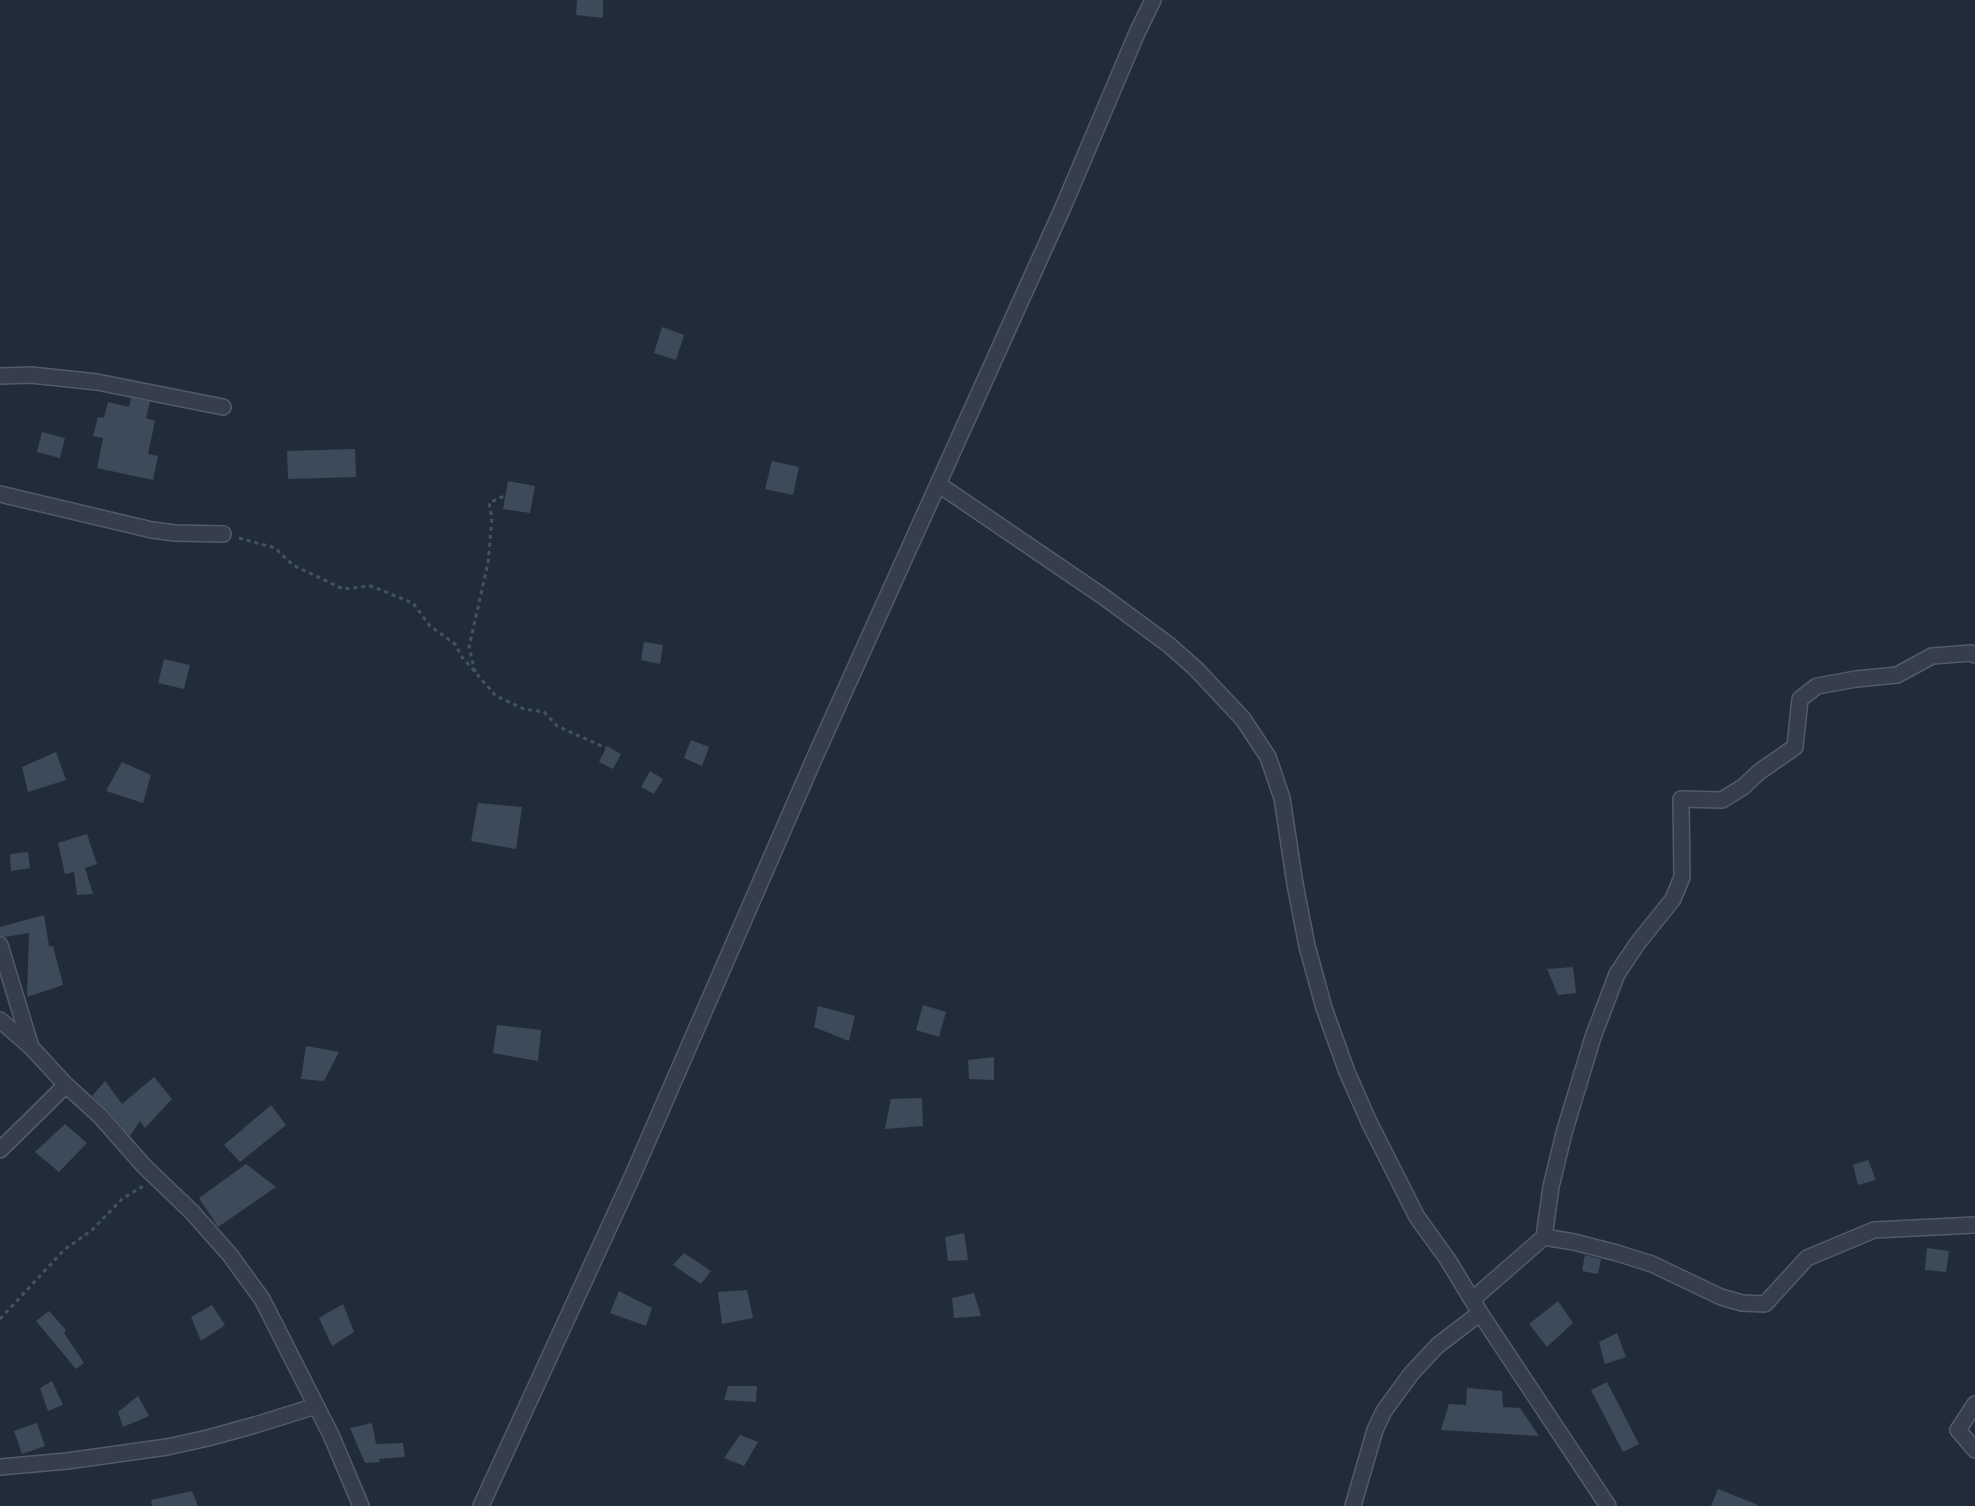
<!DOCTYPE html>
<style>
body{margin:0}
canvas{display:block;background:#212c39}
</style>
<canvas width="1975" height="1506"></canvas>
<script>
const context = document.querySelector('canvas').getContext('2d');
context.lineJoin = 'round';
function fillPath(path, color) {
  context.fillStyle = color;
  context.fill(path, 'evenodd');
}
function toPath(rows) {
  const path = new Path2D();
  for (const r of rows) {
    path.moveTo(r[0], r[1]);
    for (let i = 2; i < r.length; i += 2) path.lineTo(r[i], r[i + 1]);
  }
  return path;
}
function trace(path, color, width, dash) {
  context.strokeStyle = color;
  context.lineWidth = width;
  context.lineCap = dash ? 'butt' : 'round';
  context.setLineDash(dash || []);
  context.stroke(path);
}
const building = toPath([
 [577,0,603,0,603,18,576,15],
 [662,327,684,335,676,360,654,353],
 [131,398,150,402,146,418,155,421,148,454,158,456,153,480,97,468,103,438,93,436,98,417,104,418,108,402,129,407],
 [42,432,65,438,60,458,37,452],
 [355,449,356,477,288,479,287,451],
 [772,461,799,467,793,495,765,489],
 [508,481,535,486,530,513,503,509],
 [644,642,663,645,660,664,641,660],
 [164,659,190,665,184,689,158,683],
 [691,740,709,747,702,766,684,758],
 [607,746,621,754,613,769,599,762],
 [56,752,66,780,28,792,22,767],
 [122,762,151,775,143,803,106,791],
 [650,771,663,779,654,794,641,787],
 [478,803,522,807,516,849,471,841],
 [87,834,97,864,85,868,93,894,77,895,74,872,65,874,58,843],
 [28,852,30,868,11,871,10,854],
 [44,915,49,946,53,946,63,985,27,997,29,933,5,937,0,936,0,927],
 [1573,967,1576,993,1558,995,1547,969],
 [923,1005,946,1012,939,1037,916,1030],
 [818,1006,855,1016,849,1041,814,1027],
 [497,1025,541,1030,538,1061,493,1053],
 [306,1046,339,1052,324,1081,301,1079],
 [994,1057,994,1080,969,1079,968,1060],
 [154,1077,172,1099,145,1128,140,1121,130,1136,107,1110,92,1096,105,1081,122,1104],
 [922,1098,923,1126,885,1129,891,1099],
 [271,1105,286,1125,240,1162,224,1145],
 [65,1124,87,1143,59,1172,35,1152],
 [1868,1160,1876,1180,1858,1185,1853,1165],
 [246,1164,276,1187,218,1227,199,1198],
 [964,1233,968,1260,948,1261,945,1237],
 [1927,1248,1949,1251,1946,1272,1925,1270],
 [684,1253,711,1271,701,1284,673,1265],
 [1585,1255,1601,1259,1598,1274,1582,1271],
 [747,1290,753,1318,722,1324,718,1292],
 [619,1291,652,1308,646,1326,610,1313],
 [974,1293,981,1316,954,1318,952,1298],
 [1558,1301,1573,1323,1547,1347,1529,1324],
 [343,1304,354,1332,332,1346,319,1318],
 [212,1305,225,1325,201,1341,191,1317],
 [49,1311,66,1330,64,1333,84,1363,76,1369,36,1321],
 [1617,1333,1626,1357,1605,1364,1599,1342],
 [52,1381,63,1405,48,1411,40,1388],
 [1607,1382,1639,1444,1623,1452,1591,1390],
 [728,1386,757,1386,756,1402,724,1400],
 [1467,1388,1502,1391,1503,1407,1520,1408,1539,1436,1441,1430,1449,1404,1466,1405],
 [138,1396,149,1416,123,1427,118,1412],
 [37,1423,45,1446,22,1454,14,1431],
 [372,1423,376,1444,403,1443,405,1457,379,1459,380,1462,365,1463,350,1428],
 [740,1435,758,1442,744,1466,724,1458],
 [1718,1489,1758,1505,1758,1506,1711,1506],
 [192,1491,198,1506,152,1506,151,1500]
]);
const path = toPath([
 [239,538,275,548,293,565,343,589,371,586,413,603,430,626,455,644,462,657,496,696,524,709,544,712,557,726,606,748],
 [475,672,469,647,488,563,492,518,489,503,506,495],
 [0,1319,64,1250,92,1230,122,1199,143,1186]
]);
const minor = toPath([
 [0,376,31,375,97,382,223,407],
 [938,484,1104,597,1169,645,1196,669,1243,719,1268,757,1282,798,1295,884,1307,946,1324,1008,1347,1072,1369,1122,1417,1217,1448,1260,1480,1313,1437,1346,1411,1374,1384,1411,1375,1430,1353,1506],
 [0,494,152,530,175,533,223,534],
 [0,945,31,1047],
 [0,1020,31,1047,66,1085,100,1116,144,1166,192,1212,230,1255,262,1299,331,1435,361,1506],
 [0,1150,66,1085],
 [1544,1237,1574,1242,1617,1253,1652,1264,1721,1297,1742,1303,1765,1304,1807,1258,1874,1230,1975,1225],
 [1473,1299,1544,1237,1551,1187,1564,1133,1593,1037,1617,974,1637,944,1673,899,1682,877,1681,799,1722,800,1743,787,1759,772,1795,747,1800,699,1817,686,1856,679,1897,675,1932,656,1971,653,1975,655],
 [1480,1313,1608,1506],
 [1975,1404,1958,1430,1975,1450],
 [0,1467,67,1461,167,1447,208,1438,255,1425,316,1406],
 [481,1506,632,1177,814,759,1064,205,1137,33,1153,0]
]);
fillPath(building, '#3d4a59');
trace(minor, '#525b67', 18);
trace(path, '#415558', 3, [4, 4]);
trace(minor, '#353e4a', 15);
</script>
